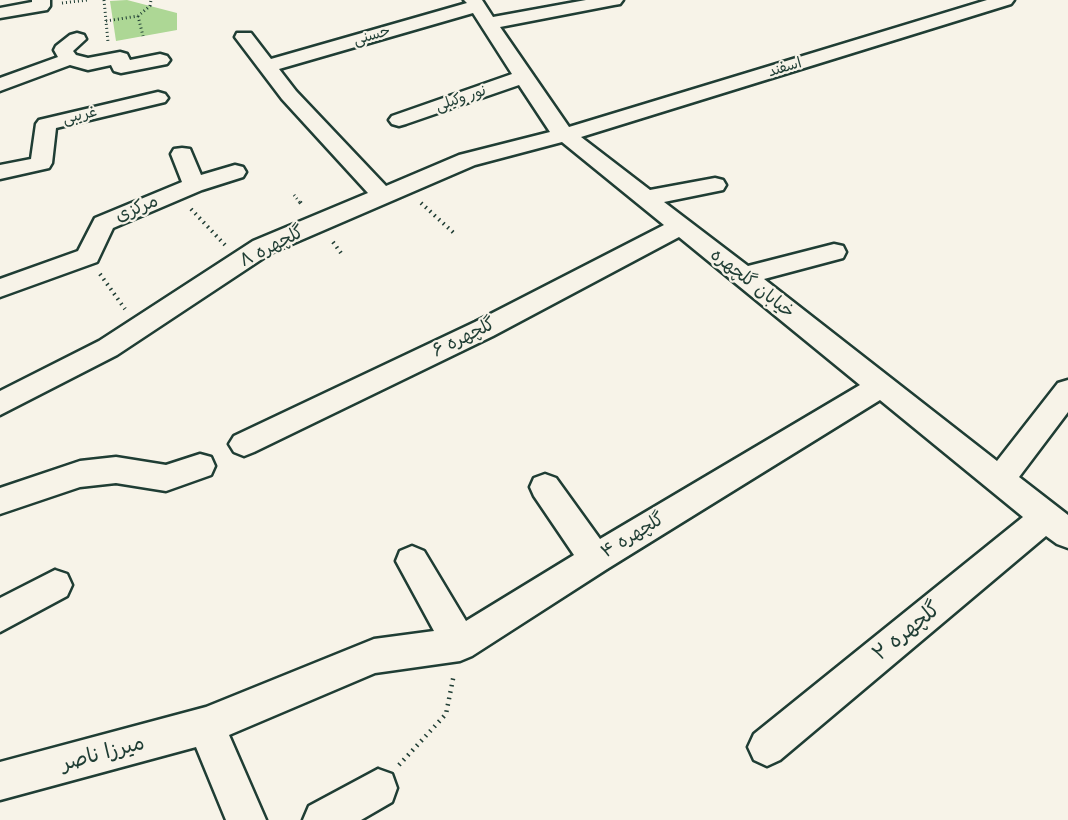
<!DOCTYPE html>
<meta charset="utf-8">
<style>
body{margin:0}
canvas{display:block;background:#f7f3e8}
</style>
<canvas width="1068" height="820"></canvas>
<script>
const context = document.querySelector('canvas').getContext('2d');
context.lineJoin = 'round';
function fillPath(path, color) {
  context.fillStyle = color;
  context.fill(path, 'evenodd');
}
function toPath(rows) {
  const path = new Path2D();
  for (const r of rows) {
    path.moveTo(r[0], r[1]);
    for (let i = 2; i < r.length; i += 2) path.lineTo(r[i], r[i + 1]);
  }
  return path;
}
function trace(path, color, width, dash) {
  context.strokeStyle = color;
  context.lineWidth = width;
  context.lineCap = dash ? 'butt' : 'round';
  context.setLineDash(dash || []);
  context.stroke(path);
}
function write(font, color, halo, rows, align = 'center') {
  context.font = font + ' Sriracha,"Playpen Sans Arabic",sans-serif';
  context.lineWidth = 4.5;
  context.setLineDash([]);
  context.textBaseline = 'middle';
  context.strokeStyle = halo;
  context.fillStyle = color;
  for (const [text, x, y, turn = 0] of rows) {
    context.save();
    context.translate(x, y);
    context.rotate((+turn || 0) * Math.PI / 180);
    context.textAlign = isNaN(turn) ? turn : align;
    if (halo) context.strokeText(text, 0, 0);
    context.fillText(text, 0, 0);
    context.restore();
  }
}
const green = toPath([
 [127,0,177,13,177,30,116,41,110,1]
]);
const pathFar2 = toPath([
 [104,0,108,42],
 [62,3,88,0],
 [138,16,143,36],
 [106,21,138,16,150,6,151,0],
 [294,195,301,204]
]);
const pathFar1 = toPath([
 [300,202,303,206],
 [421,203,456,235],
 [191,209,225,245],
 [333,242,341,253],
 [100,274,125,309]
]);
const path = toPath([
 [399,765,446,714,454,674]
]);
const minor = toPath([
 [32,0,50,0,50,6,47,10,41,11,0,18,0,8,32,2,32,0],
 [464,0,482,0,493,17,586,0,623,0,620,4,614,5,500,27,569,127,987,0,1014,0,1011,4,581,137,650,190,715,178,723,180,726,185,723,190,664,202,748,266,834,244,843,246,846,252,843,258,764,279,997,461,1058,383,1068,380,1068,412,1019,477,1068,515,1068,548,1057,544,1046,536,780,760,767,766,754,760,748,747,754,734,1023,517,880,400,607,569,472,656,460,661,375,673,229,735,266,820,226,820,196,747,0,800,0,762,206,707,374,639,434,631,396,561,400,551,412,546,424,551,466,621,574,555,534,496,530,487,534,478,545,474,556,478,600,539,860,385,679,237,493,336,254,452,244,456,234,452,229,444,234,436,475,322,664,225,562,142,475,165,271,253,117,355,0,415,0,391,99,341,253,241,368,193,282,99,235,37,237,33,251,33,271,59,467,3,464,0],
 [473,13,512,74,392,116,389,120,392,124,399,126,406,124,519,85,550,132,459,155,386,186,296,91,279,69,473,13],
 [77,33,84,35,86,39,73,51,76,55,88,58,120,52,127,54,130,60,160,54,167,56,170,60,167,64,121,73,114,71,111,65,88,70,70,65,0,91,0,78,58,57,54,50,56,46,70,35,77,33],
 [158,92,165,94,168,98,165,102,56,128,52,163,49,168,0,179,0,165,31,159,36,124,39,120,158,92],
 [182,148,190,149,201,175,235,165,243,167,246,172,243,177,202,190,113,228,97,262,0,297,0,279,78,251,95,218,182,182,171,154,174,149,182,148],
 [200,454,211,457,215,466,211,475,166,491,116,483,80,487,0,514,0,488,80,461,116,457,166,465,200,454],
 [55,570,67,574,72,585,67,596,0,632,0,598,55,570],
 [378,769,392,774,397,788,392,802,361,820,303,820,309,806,378,769]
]);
const farStreetnames = [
 ["حسنی",372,36,-16],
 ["اسفند",785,68,-17],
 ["نور وکیلی",461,99,-19],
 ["غریبی",80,116,-13]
];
const streetNames = [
 ["مرکزی",137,209,-22],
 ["گلچهره ۸",272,247,-27],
 ["خیابان گلچهره",752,284,38],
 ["گلچهره ۶",464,338,-26],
 ["گلچهره ۴",633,536,-31]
];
const nearStreetnames = [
 ["گلچهره ۲",907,632,-39],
 ["میرزا ناصر",103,754,-15]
];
fillPath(green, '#add795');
trace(minor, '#1f3d34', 5);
trace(pathFar2, '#1f3d34', 3, [1, 3]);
trace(pathFar1, '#1f3d34', 4, [1.5, 4.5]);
trace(path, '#1f3d34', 4.5, [1.5, 5]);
fillPath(minor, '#f7f3e8');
write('15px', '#1f3d34', '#f7f3e8', farStreetnames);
write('18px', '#1f3d34', '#f7f3e8', streetNames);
write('21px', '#1f3d34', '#f7f3e8', nearStreetnames);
</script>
